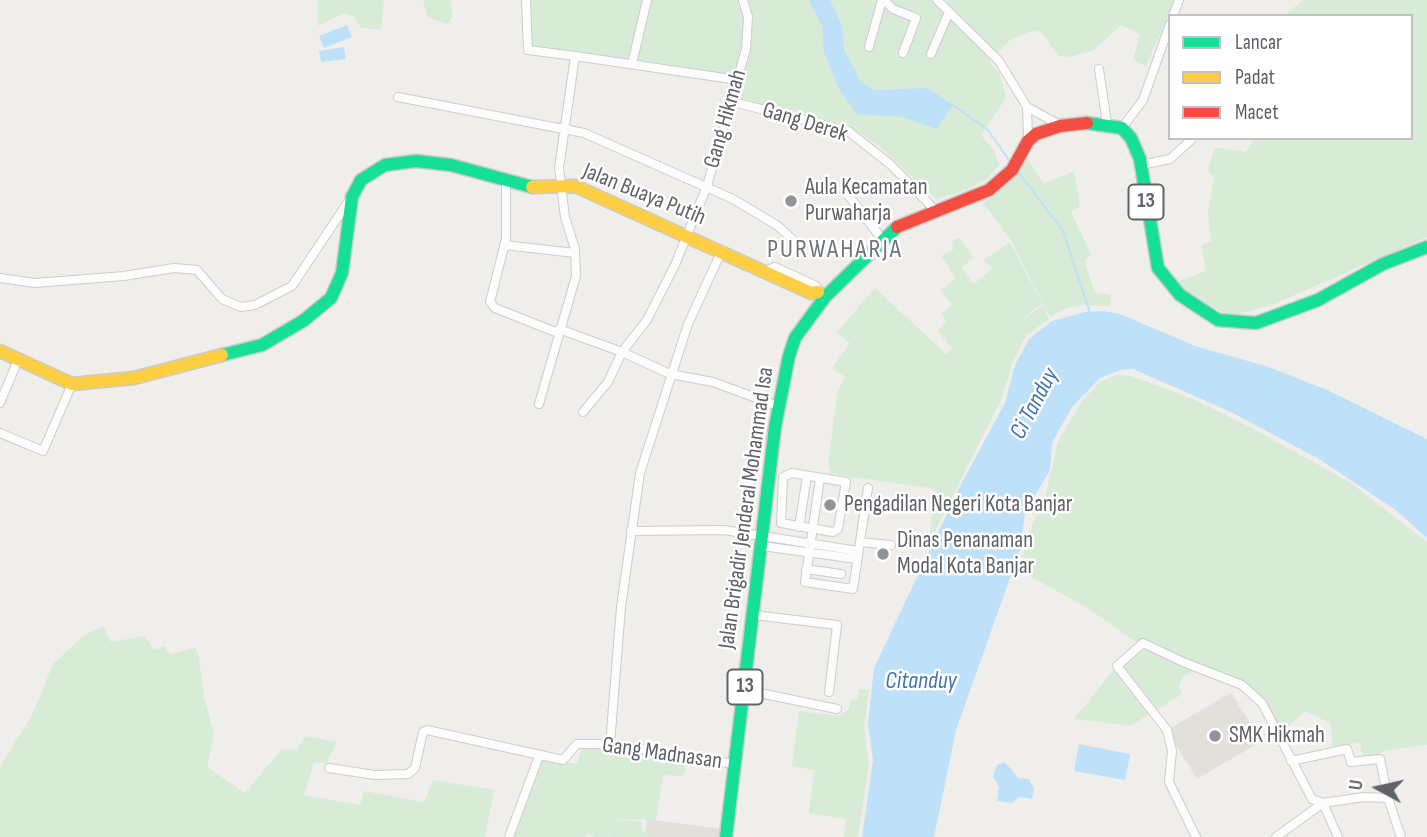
<!DOCTYPE html>
<style>
body{margin:0}
#map{position:relative;width:1427px;height:837px;overflow:hidden;background:#efeeea;font-family:"Sofia Sans Condensed",sans-serif}
canvas{display:block}
.legend{position:absolute;left:1168px;top:14px;width:245px;height:126px;box-sizing:border-box;background:#fff;border:2px solid #bfc1c3;margin:0;padding:9px 12px;list-style:none;font-size:21px;color:#5f6368}
.legend li{display:flex;align-items:center;gap:14px;height:35px}
.legend b{width:35px;border:2px solid #bfc1c3}
.north{position:absolute;left:1343px;top:753px;width:70px;height:70px;-webkit-text-stroke:5px #fff;paint-order:stroke;rotate:278deg;font-size:19px;font-weight:700;line-height:28px;text-align:center;color:#5f6368}
.north::after{content:'';display:block;margin:auto;width:24px;height:32px;background:#5f6368;clip-path:polygon(50% 0,100% 100%,50% 72%,0 100%)}
</style>
<div id="map">
<canvas width="1427" height="837"></canvas>
<ul class="legend">
<li><b style="height:9px;background:#16e098"></b>Lancar</li>
<li><b style="height:9px;background:#ffcf43"></b>Padat</li>
<li><b style="height:9px;background:#f24e42"></b>Macet</li>
</ul>
<div class="north">U</div>
</div>
<script>
const context = document.querySelector('canvas').getContext('2d');
context.lineJoin = 'round';
function fillPath(path, color) {
  context.fillStyle = color;
  context.fill(path, 'evenodd');
}
function toPath(rows) {
  const path = new Path2D();
  for (const r of rows) {
    path.moveTo(r[0], r[1]);
    for (let i = 2; i < r.length; i += 2) path.lineTo(r[i], r[i + 1]);
  }
  return path;
}
function trace(path, color, width, dash) {
  context.strokeStyle = color;
  context.lineWidth = width;
  context.lineCap = dash ? 'butt' : 'round';
  context.setLineDash(dash || []);
  context.stroke(path);
}
function write(font, color, halo, rows, align = 'center') {
  context.font = font + ' "Sofia Sans Condensed",sans-serif';
  context.lineWidth = 5;
  context.setLineDash([]);
  context.textBaseline = 'middle';
  context.strokeStyle = halo;
  context.fillStyle = color;
  for (const [text, x, y, turn = 0] of rows) {
    context.save();
    context.translate(x, y);
    context.rotate((+turn || 0) * Math.PI / 180);
    context.textAlign = isNaN(turn) ? turn : align;
    if (halo) context.strokeText(text, 0, 0);
    context.fillText(text, 0, 0);
    context.restore();
  }
}
const education = toPath([
 [1231,693,1262,741,1197,779,1167,730],
 [647,819,721,829,720,837,656,837,645,833]
]);
const green = toPath([
 [317,0,384,0,381,30,361,28,353,16,344,13,318,26],
 [423,0,450,0,453,16,448,24,428,18],
 [528,0,1175,0,1146,66,1133,60,1140,34,1121,25,1093,51,1069,57,1059,56,1041,32,1031,31,1011,39,989,62,1000,74,1006,98,981,135,994,150,999,165,985,180,963,191,936,199,878,145,847,125,736,99,742,78,651,62,531,48],
 [1303,0,1427,0,1427,237,1272,305,1230,316,1198,299,1177,282,1206,271,1201,245,1211,241,1208,213,1214,177,1208,171,1215,147,1246,152,1255,138,1411,138,1411,16,1284,16],
 [1027,158,1044,184,1074,171,1080,207,1071,212,1091,254,1084,261,1095,293,1111,295,1110,306,1084,305,1067,308,1050,317,1012,242,983,203,1003,187],
 [960,238,973,258,961,268,974,284,992,269,984,260,1010,242,1042,303,1012,328,1043,305,1049,319,1026,336,1013,362,1001,400,929,543,935,489,831,474,828,463,838,390,845,377,832,368,850,343,836,333,875,288,946,354,952,348,937,331,946,321,941,314,952,305,941,290,956,279,941,256,954,249,951,241],
 [1116,375,1131,376,1193,399,1252,428,1351,483,1427,542,1427,745,1385,751,1363,761,1360,743,1332,746,1331,724,1306,711,1274,738,1259,700,1235,685,1191,671,1182,678,1179,688,1182,694,1131,726,1074,719,1115,668,1142,646,1086,607,1019,570,1033,522,1043,506,1059,439,1083,400,1100,382],
 [103,626,111,642,144,636,154,650,164,646,170,654,195,648,198,652,204,697,214,734,207,767,245,793,282,749,296,750,306,736,337,742,326,764,314,762,304,795,360,805,364,791,424,802,433,780,494,790,485,837,0,837,0,766,31,717,53,664,84,635],
 [859,689,869,690,864,728,869,764,858,837,844,837,846,819,809,813,814,770,792,766,799,711,839,716,849,709,851,699,857,700],
 [584,741,689,760,683,776,663,775,656,820,614,819,642,822,642,831,656,837,610,837,612,828,609,837,588,837,596,836,588,834,586,837,513,837,543,757,577,764]
]);
const water = toPath([
 [809,0,830,0,842,26,844,50,861,82,875,90,928,88,953,105,936,129,903,117,857,114,840,91,824,52,822,26],
 [347,25,352,37,324,48,319,36],
 [344,47,346,59,321,62,319,51],
 [1103,311,1120,314,1195,346,1269,367,1327,390,1427,439,1427,538,1397,511,1319,459,1233,413,1133,369,1121,370,1100,378,1072,407,1052,443,1050,470,1025,513,1020,550,956,730,934,837,862,837,873,761,868,724,874,668,961,484,1005,403,1015,365,1029,339,1052,321,1085,312],
 [1079,744,1130,754,1125,780,1074,771],
 [1005,762,1018,778,1029,779,1034,789,1032,799,1019,797,1012,803,997,801,999,787,993,776,997,765]
]);
const stream = toPath([
 [953,105,987,129,1009,160],
 [1019,173,1063,231,1090,313]
]);
const street = toPath([
 [526,0,528,50,575,56,559,168,565,217,575,249,576,276,539,404],
 [884,0,893,9,916,18,903,53],
 [937,0,999,61,1027,107,1058,124],
 [1173,16,1179,0],
 [869,47,882,0],
 [931,54,949,12],
 [575,56,738,80],
 [632,64,647,0],
 [1099,69,1107,124],
 [398,97,584,133,733,199,778,226,793,240],
 [733,102,848,131,891,165,935,210],
 [1027,107,1028,139],
 [1122,128,1143,100,1170,24],
 [1141,165,1170,159,1191,140],
 [506,181,506,239,490,302,495,308,558,333],
 [845,191,882,239],
 [504,245,575,253],
 [766,271,775,267,816,286,820,293],
 [0,278,35,283,124,276,174,268,197,270,222,299,241,307,255,305,292,286,350,199],
 [559,329,622,352,670,374,713,382,778,406],
 [0,403,18,360],
 [583,412,608,382,622,352,647,320,675,265,707,186,746,49,748,17,743,0],
 [0,433,43,451,72,384],
 [792,473,846,482,838,529,833,532,781,523,783,477,792,473],
 [820,478,805,582,853,589,868,488],
 [799,527,807,476],
 [631,531,724,530,858,551],
 [860,542,891,545],
 [762,546,857,559],
 [806,569,841,574],
 [754,615,837,625,829,692],
 [745,690,837,709],
 [610,744,621,607,640,473,688,324,722,250],
 [1291,761,1347,749,1351,762,1380,759,1388,798],
 [329,768,375,775,408,774,415,768,423,732,427,730,563,760,577,744,610,744,735,764],
 [509,837,539,756],
 [1196,837,1169,782,1172,751,1167,730,1117,666,1143,643,1183,662,1242,685,1262,703,1312,799,1323,803,1364,797,1388,798,1401,837],
 [1276,837,1323,803,1338,837]
]);
const fast = toPath([
 [1087,123,1122,128,1131,138,1140,159,1158,268,1180,295,1218,320,1256,323,1318,300,1383,264,1427,247],
 [222,355,262,345,303,321,331,298,342,273,352,197,361,180,385,165,416,161,451,165,532,187],
 [726,837,775,427,789,356,795,338,825,297,897,227]
]);
const slow = toPath([
 [532,187,575,186,811,293,818,292],
 [0,351,72,384,134,378,222,355]
]);
const jam = toPath([
 [897,227,989,190,1012,170,1028,141,1036,134,1060,126,1087,123]
]);
const markers = [
 [791,201,7,"#919496"],
 [830,505,7,"#919496"],
 [883,554,7,"#919496"],
 [1215,736,7,"#919496"]
];
const shields = [
 [1146,202,35],
 [745,687,35]
];
const shieldNames = [
 ["13",1146,202],
 ["13",745,687]
];
const streetNames = [
 ["Gang Hikmah",726,119,-74],
 ["Gang Derek",805,123,17],
 ["Jalan Buaya Putih",644,195,22],
 ["Jalan Brigadir Jenderal Mohammad Isa",747,508,-82],
 ["Gang Madnasan",662,754,8]
];
const poiNames = [
 ["Aula Kecamatan",805,188],
 ["Purwaharja",805,214],
 ["Pengadilan Negeri Kota Banjar",844,505],
 ["Dinas Penanaman",897,541],
 ["Modal Kota Banjar",897,567],
 ["SMK Hikmah",1229,736]
];
const waterNames = [
 ["Ci Tanduy",1035,404,-62],
 ["Citanduy",921,682]
];
const quarterNames = [
 ["PURWAHARJA",835,250]
];
fillPath(education, '#e2e0da');
fillPath(green, '#d8ebd6');
fillPath(water, '#bfe0f9');
trace(stream, '#bfe0f9', 2);
trace(street, '#cbcccc', 10);
trace(fast, '#cacacb', 15);
trace(slow, '#cacacb', 15);
trace(jam, '#cacacb', 15);
trace(street, '#fdfcfc', 8);
trace(fast, '#16e098', 12);
trace(slow, '#ffcf43', 12);
trace(jam, '#f24e42', 12);
for (const [x, y, r, color] of markers) {
  const dot = new Path2D();
  dot.arc(x, y, r, 0, 2 * Math.PI);
  context.fillStyle = color;
  context.fill(dot);
  trace(dot, '#fff', 2.5);
}
for (const [x, y, w] of shields) {
  const box = new Path2D();
  box.roundRect(x - w / 2, y - 17.5, w, 35, 5);
  context.fillStyle = '#fff';
  context.fill(box);
  trace(box, '#5f6368', 2);
}
write('bold 21px', '#5f6368', null, shieldNames);
write('23px', '#5f6368', '#fff', streetNames);
write('23px', '#5f6368', '#fff', poiNames, 'left');
write('italic 24px', '#4174aa', '#fff', waterNames);
context.letterSpacing = '2px';
write('26px', '#70757a', '#fff', quarterNames);
context.letterSpacing = '0px';
</script>
